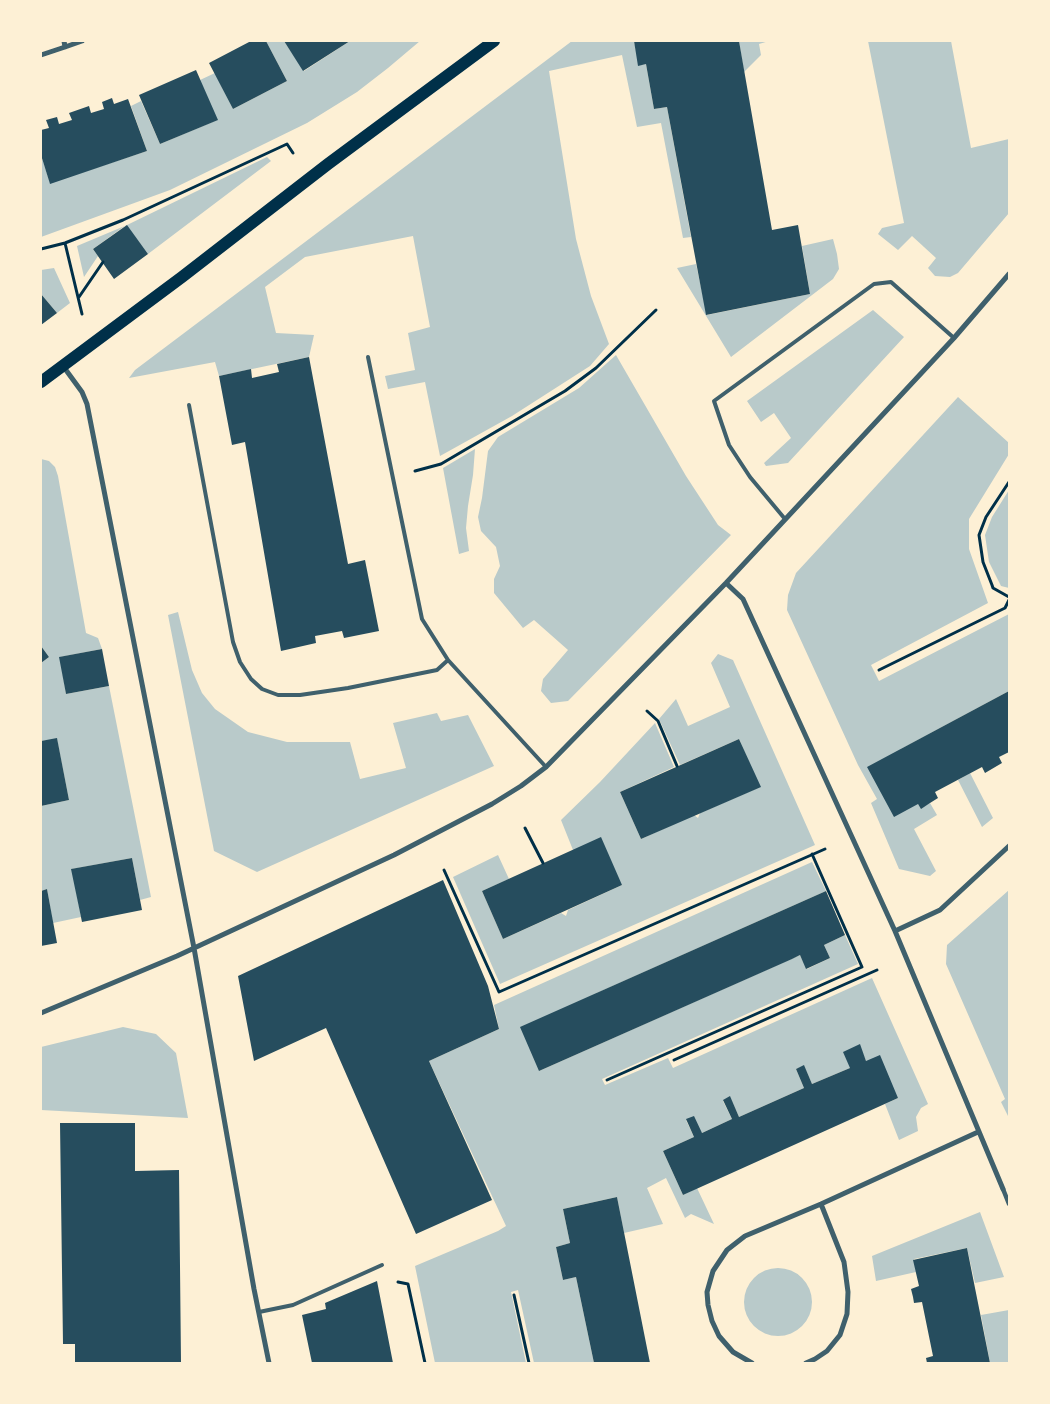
<!DOCTYPE html>
<style>
body{margin:0}
#map{position:relative;width:1050px;height:1404px;overflow:hidden;background:#fdf0d5;font-family:"Alegreya Sans",sans-serif}
canvas{display:block}
.frame{position:absolute;inset:0;border:42px solid #fdf0d5;pointer-events:none}
</style>
<div id="map">
<canvas width="1050" height="1404"></canvas>
<div class="frame"></div>
</div>
<script>
const context = document.querySelector('canvas').getContext('2d');
context.lineJoin = 'round';
function fillPath(path, color) {
  context.fillStyle = color;
  context.fill(path, 'evenodd');
}
function toPath(rows) {
  const path = new Path2D();
  for (const r of rows) {
    if (r.length === 3) {
      path.moveTo(r[0] + r[2], r[1]);
      path.arc(r[0], r[1], r[2], 0, 2 * Math.PI);
      continue;
    }
    path.moveTo(r[0], r[1]);
    for (let i = 2; i < r.length; i += 2) path.lineTo(r[i], r[i + 1]);
  }
  return path;
}
function trace(path, color, width, dash) {
  context.strokeStyle = color;
  context.lineWidth = width;
  context.lineCap = dash ? 'butt' : 'round';
  context.setLineDash(dash || []);
  context.stroke(path);
}
const green = toPath([
 [266,41,284,41,304,71,350,41,420,41,388,68,357,92,307,123,170,190,41,237,41,155,50,183,147,151,131,106,141,101,160,144,217,120,200,80,215,73,233,109,287,81],
 [572,41,634,41,639,65,646,64,654,109,667,107,691,237,683,238,661,123,637,127,622,55,549,71,576,239,591,296,609,344,590,366,512,416,440,456,425,382,388,389,385,376,415,370,408,333,430,327,413,236,305,257,265,287,276,333,314,335,309,357,219,376,215,362,129,378,135,370],
 [739,41,769,41,759,44,761,55,744,72],
 [868,41,951,41,971,148,1009,139,1009,213,958,273,950,277,935,276,928,268,936,258,912,236,898,250,878,234,882,228,904,223],
 [267,157,271,161,148,254,126,225,93,249,98,256,84,277,77,246,127,225],
 [833,239,837,254,839,269,833,279,731,357,677,268,696,264,707,315,810,294,802,246],
 [54,268,70,303,57,313,41,294,41,270],
 [873,310,904,337,788,463,766,466,764,463,791,438,774,413,761,422,747,401],
 [616,355,686,476,718,525,731,535,568,701,551,703,541,691,543,679,568,650,534,620,523,628,494,593,494,579,500,566,496,547,481,531,478,517,482,498,488,451,498,437,579,388],
 [958,397,1009,443,1009,454,969,519,969,549,988,603,871,665,879,681,1009,614,1009,691,901,749,918,804,921,808,930,803,937,815,914,829,936,871,930,876,899,869,871,803,877,799,858,765,787,610,788,595,796,573],
 [475,449,473,475,468,506,466,528,469,551,459,554,443,468],
 [41,459,49,461,55,467,58,476,86,633,98,638,102,649,60,657,66,694,109,686,151,897,140,900,132,858,72,869,81,917,53,923,47,889,41,891,41,806,69,800,57,739,41,741,41,663,49,657,41,646],
 [1009,490,1008,551,1009,588,1001,586,989,562,985,535,992,517],
 [178,612,192,670,202,693,215,709,248,732,287,742,350,742,360,779,406,768,393,723,437,713,441,721,468,715,494,766,257,872,214,851,168,615],
 [718,654,733,660,815,845,500,984,453,877,498,855,509,879,482,891,503,939,561,913,566,916,568,910,622,885,573,850,561,820,600,782,655,723,674,767,620,792,641,839,694,815,698,818,700,813,760,787,739,739,680,765,659,719,676,699,688,726,730,707,711,663],
 [970,773,993,818,982,827,958,780],
 [812,862,826,891,597,993,539,1071,800,955,807,969,830,958,824,945,845,935,858,964,602,1079,605,1085,668,1058,673,1068,872,978,928,1104,921,1108,916,1117,918,1131,899,1140,885,1104,898,1098,866,1061,859,1045,850,1068,812,1084,804,1066,796,1069,804,1088,739,1117,730,1097,723,1101,732,1119,702,1133,686,1120,694,1137,663,1151,683,1195,697,1188,714,1224,691,1214,685,1218,666,1178,647,1188,663,1224,624,1233,617,1197,563,1209,570,1243,556,1247,563,1280,576,1277,594,1363,534,1363,518,1290,511,1292,526,1363,435,1363,415,1266,498,1231,506,1226,429,1061,499,1029,494,1005],
 [1009,890,1009,1118,1001,1102,1005,1099,946,964,947,945],
 [123,1027,156,1034,176,1053,188,1118,41,1110,41,1047],
 [980,1212,1004,1277,975,1283,967,1248,914,1259,916,1272,876,1281,872,1256],
 [778,1302,34],
 [1009,1310,1009,1363,990,1363,981,1315]
]);
const building = toPath([
 [251,41,266,41,287,81,233,109,209,63],
 [284,41,350,41,303,71],
 [634,41,739,41,772,230,798,225,810,294,706,315,667,107,654,109,646,64,638,66],
 [196,70,218,120,160,144,139,95],
 [112,98,114,104,128,99,147,151,50,184,41,155,41,130,49,128,46,120,57,117,59,124,72,120,69,113,89,106,91,113,104,109,102,102],
 [127,225,148,254,114,279,93,249],
 [41,294,57,313,41,325],
 [309,357,348,564,365,560,379,631,344,638,342,631,315,636,316,643,281,651,245,442,232,445,219,376,251,369,252,378,279,372,277,364],
 [41,646,49,657,41,663],
 [102,649,109,686,66,694,59,657],
 [1009,691,1009,752,999,757,1002,763,985,773,982,767,935,792,938,798,930,803,921,809,918,804,894,817,867,767],
 [57,738,69,800,41,806,41,741],
 [739,739,761,787,641,839,620,792],
 [601,837,622,885,503,939,482,891],
 [132,858,142,910,82,922,71,869],
 [443,880,488,986,499,1029,429,1061,492,1200,416,1234,326,1028,254,1061,238,976],
 [47,889,57,943,41,946,41,891],
 [826,891,845,935,824,945,830,958,806,969,800,955,792,959,539,1071,520,1027],
 [860,1044,866,1061,880,1055,898,1098,683,1195,663,1151,694,1137,686,1119,694,1116,702,1133,732,1119,723,1100,730,1096,739,1117,804,1088,796,1069,804,1065,812,1084,850,1068,843,1052],
 [60,1123,135,1123,135,1171,179,1170,181,1363,75,1363,75,1344,63,1344],
 [617,1197,645,1338,650,1363,594,1363,576,1277,563,1280,556,1247,570,1243,563,1209],
 [967,1248,990,1363,927,1363,926,1358,933,1356,922,1302,914,1303,913,1297,911,1289,919,1286,913,1260],
 [377,1281,393,1363,312,1363,302,1315,326,1309,325,1303]
]);
const path = toPath([
 [65,243,82,314],
 [41,249,65,243,123,220,287,144,293,153],
 [79,297,103,262],
 [415,471,441,464,565,391,596,368,656,310],
 [1009,482,986,517,979,535,983,562,992,585,993,588,1009,597],
 [879,670,1005,608,1009,600],
 [647,711,658,721,677,766],
 [525,828,543,863],
 [444,870,499,992,825,849],
 [674,1060,877,970],
 [607,1080,862,967,812,854],
 [398,1282,408,1284,425,1363],
 [514,1295,529,1363]
]);
const service = toPath([
 [368,357,422,619,448,660,546,767],
 [189,405,233,642,240,662,251,679,262,689,278,695,300,695,348,688,437,670,448,660],
 [785,519,750,477,729,445,714,401,874,284,891,282,954,338],
 [259,1312,293,1305,382,1265]
]);
const pedestrian = toPath([
 [1003,1189,1009,1204]
]);
const minor = toPath([
 [64,41,65,47,82,41],
 [41,55,65,47],
 [63,366,82,392,87,404,194,948,254,1289,269,1363],
 [726,583,743,599,895,931,1003,1189],
 [895,931,940,910,1009,846],
 [41,1013,177,956,394,855,492,804,521,786,546,767,726,583,954,338,1009,274],
 [752,1363,733,1352,719,1336,712,1321,708,1305,707,1292,713,1271,727,1250,745,1236,821,1204,978,1132],
 [806,1363,815,1359,827,1351,840,1335,847,1314,848,1292,844,1262,821,1204]
]);
const primary = toPath([
 [41,382,182,277,328,164,494,41]
]);
fillPath(green, '#b9caca');
fillPath(building, '#264d5e');
trace(path, '#003049', 3);
trace(service, '#3f606c', 4);
trace(pedestrian, '#3f606c', 4.5);
trace(minor, '#3f606c', 5);
trace(primary, '#003049', 12);
</script>
